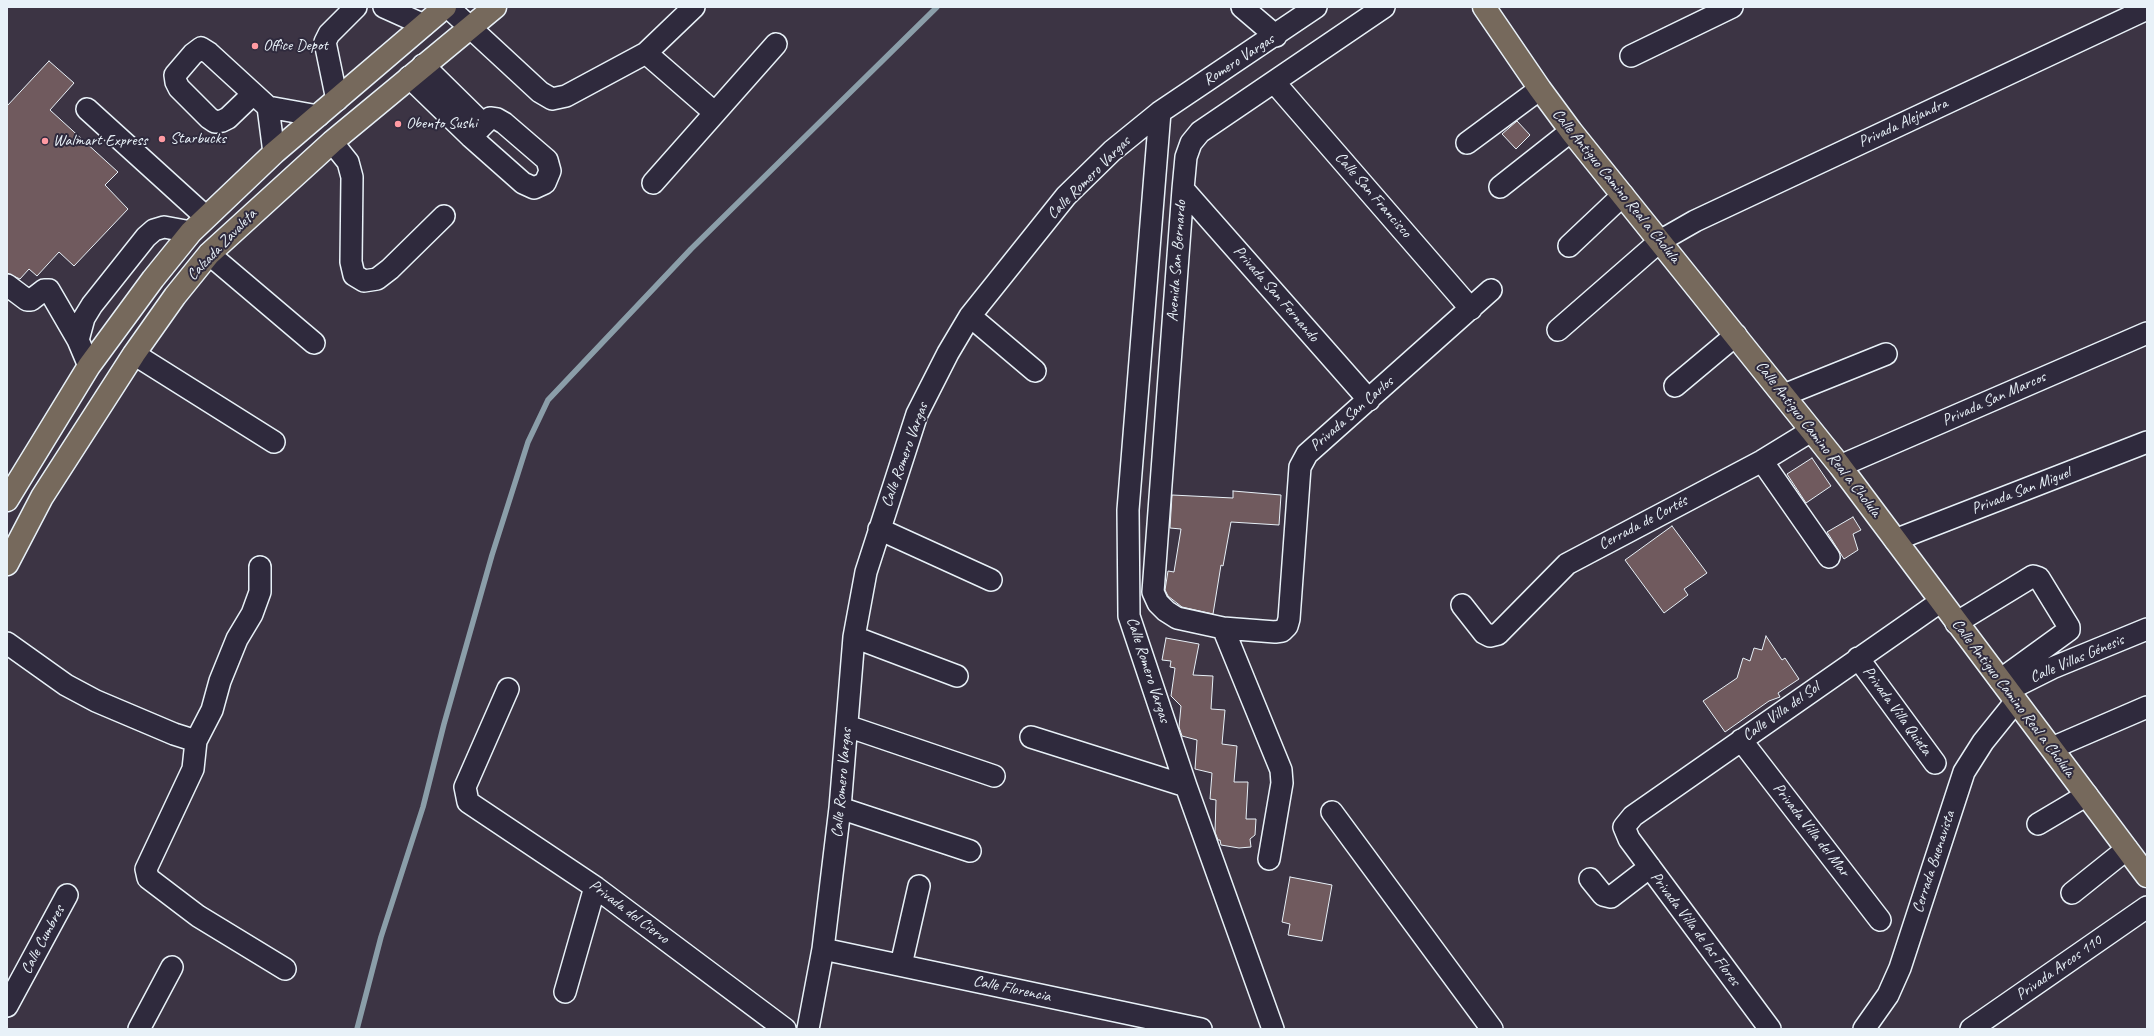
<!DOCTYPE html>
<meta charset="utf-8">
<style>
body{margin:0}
#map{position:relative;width:2154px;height:1036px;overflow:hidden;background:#3c3444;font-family:Caveat,sans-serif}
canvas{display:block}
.frame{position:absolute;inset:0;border:8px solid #e8f1f8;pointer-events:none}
</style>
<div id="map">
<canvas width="2154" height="1036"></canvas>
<div class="frame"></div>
</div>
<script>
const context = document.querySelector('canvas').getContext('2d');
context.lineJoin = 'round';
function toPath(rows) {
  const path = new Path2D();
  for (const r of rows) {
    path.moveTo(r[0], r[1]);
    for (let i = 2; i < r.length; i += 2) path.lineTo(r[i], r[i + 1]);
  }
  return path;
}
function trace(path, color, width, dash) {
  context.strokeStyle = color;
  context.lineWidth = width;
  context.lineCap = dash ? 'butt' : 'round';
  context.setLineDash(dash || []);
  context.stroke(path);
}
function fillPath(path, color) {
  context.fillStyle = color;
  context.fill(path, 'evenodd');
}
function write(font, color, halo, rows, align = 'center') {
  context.font = font + ' Caveat,sans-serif';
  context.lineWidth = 4;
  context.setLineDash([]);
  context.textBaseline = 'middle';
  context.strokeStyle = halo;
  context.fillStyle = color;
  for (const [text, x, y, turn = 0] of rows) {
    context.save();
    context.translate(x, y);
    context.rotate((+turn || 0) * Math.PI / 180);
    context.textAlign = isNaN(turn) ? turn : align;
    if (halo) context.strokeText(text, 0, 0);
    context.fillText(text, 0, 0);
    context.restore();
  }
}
const stream = toPath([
 [357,1029,381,937,423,807,444,724,492,555,528,442,548,400,691,249,937,7]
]);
const building = toPath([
 [49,61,74,83,50,110,118,172,105,185,128,209,74,266,59,252,37,276,29,269,20,279,7,273,7,106,49,61],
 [1517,121,1530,135,1516,149,1502,134,1517,121],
 [1812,458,1831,486,1806,503,1787,474,1812,458],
 [1233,491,1281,495,1279,525,1231,522,1223,566,1221,565,1213,614,1182,607,1168,596,1165,590,1168,571,1174,572,1181,529,1170,528,1172,495,1233,498,1233,491],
 [1853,517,1861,530,1853,534,1858,550,1844,559,1827,532,1853,517],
 [1672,526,1707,573,1684,589,1688,595,1664,613,1625,560,1672,526],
 [1766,636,1782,660,1785,658,1799,679,1778,693,1780,697,1769,701,1725,732,1703,701,1737,678,1743,658,1750,661,1754,648,1762,650,1766,636],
 [1166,638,1199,644,1193,675,1213,676,1211,709,1225,710,1222,744,1237,746,1234,782,1248,782,1246,819,1256,819,1255,835,1250,839,1251,847,1239,848,1221,845,1220,840,1218,840,1215,832,1216,800,1210,799,1212,773,1195,769,1197,740,1182,736,1179,727,1181,706,1171,696,1175,668,1170,667,1171,661,1162,660,1166,638],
 [1290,877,1332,885,1322,941,1288,935,1290,924,1282,922,1290,877]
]);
const minor = toPath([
 [384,7,424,25],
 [448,7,540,92,552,99,566,96,646,53,694,7],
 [1242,7,1276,36],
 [1384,7,1200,132,1191,143,1186,157,1183,189,1153,592,1158,603,1166,611,1177,618,1223,628,1275,632,1282,631,1287,626,1289,619,1300,467,1307,454,1491,290],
 [646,53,715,113],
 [1631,56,1732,7],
 [423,65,483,124],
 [409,77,471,137,523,183,534,188,545,183,550,171,547,160,504,123,497,119,490,118,471,137],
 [1274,82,1471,309],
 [253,94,228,118,222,121,215,122,209,118,179,88,176,82,175,75,193,54,201,48,209,53,268,107,318,116],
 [337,100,325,42,329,34,356,7],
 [268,107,274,153],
 [87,109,206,217],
 [1160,112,1128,510,1129,616,1186,786,1273,1029],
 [332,142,348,162,352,177,351,262,354,275,364,281,377,279,390,269,444,216],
 [1467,143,1540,89],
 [653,183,776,44],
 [1500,187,1571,131],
 [1183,189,1369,400],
 [1569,246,1623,195],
 [209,254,314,343],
 [7,285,27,300,31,300,44,290,49,290,78,340],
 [970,316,1035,371],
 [1558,330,1660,241,1695,221,2147,9],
 [134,354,274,442],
 [89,366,78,340,84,318,92,305,146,237,154,230,164,227,191,232],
 [1675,386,1736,335],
 [1784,395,1886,354],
 [1762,461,1829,557],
 [1840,466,2147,333],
 [879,529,991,580],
 [1895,540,2147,442],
 [1462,605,1484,633,1490,636,1498,634,1567,564,1762,461,1811,431],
 [1956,623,2033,576,2039,578,2069,627,2069,630,2000,680],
 [1223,628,1281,770,1282,783,1269,859],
 [854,637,957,676],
 [7,643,66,685,96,701,174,734,196,741,212,710,220,681,237,639,252,614,260,592,260,567],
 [1858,658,1935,763],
 [508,689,465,787,468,802,595,887,785,1029],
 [2008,690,2052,668,2147,629],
 [847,726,994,776],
 [1031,737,1186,786],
 [1741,740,1880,920],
 [196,741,193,769,146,869,148,878,198,916,285,969],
 [2052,748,2147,707],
 [840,808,970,851],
 [1332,812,1492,1029],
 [2038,824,2087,795],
 [1590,879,1603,895,1611,897,1650,867],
 [2072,893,2127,849],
 [823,949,1201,1029],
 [901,965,919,886],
 [565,992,595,887],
 [7,1006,67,895],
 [139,1029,172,967],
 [808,1029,823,949,840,808,854,637,866,572,917,414,948,353,970,316,1066,196,1112,151,1160,112,1316,7],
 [1770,1029,1629,839,1624,827,1633,816,1940,602],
 [1864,1029,1888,995,1900,968,1964,772,1983,742,2016,701],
 [1971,1029,2147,907]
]);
const major = toPath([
 [1484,7,1540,89,1571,131,1840,466,2147,876],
 [7,500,89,366,153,279,191,232,274,153,445,7],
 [7,564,42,497,134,354,175,296,209,254,332,142,495,7]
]);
const markers = [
 [255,46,4,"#ff9aa2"],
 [398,124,4,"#ff9aa2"],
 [162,139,4,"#ff9aa2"],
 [45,141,4,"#ff9aa2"]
];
const poiNames = [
 ["Office Depot",263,46],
 ["Obento Sushi",406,124],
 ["Starbucks",170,139],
 ["Walmart Express",53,141]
];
const streetNames = [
 ["Romero Vargas",1239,60,-33],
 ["Privada Alejandra",1903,123,-25],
 ["Calle Romero Vargas",1089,178,-45],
 ["Calle Antiguo Camino Real a Cholula",1616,186,51],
 ["Calle San Francisco",1373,195,49],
 ["Calzada Zavaleta",222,245,-46],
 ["Avenida San Bernardo",1177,261,-86],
 ["Privada San Fernando",1276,294,49],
 ["Privada San Marcos",1994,399,-24],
 ["Privada San Carlos",1352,414,-41],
 ["Calle Antiguo Camino Real a Cholula",1818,439,52],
 ["Calle Romero Vargas",905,455,-70],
 ["Privada San Miguel",2021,491,-21],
 ["Cerrada de Cortés",1643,523,-28],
 ["Calle Villas Génesis",2077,659,-23],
 ["Calle Romero Vargas",1148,670,72],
 ["Calle Antiguo Camino Real a Cholula",2013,698,53],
 ["Privada Villa Quieta",1897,711,54],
 ["Calle Villa del Sol",1781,712,-35],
 ["Calle Romero Vargas",842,783,-85],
 ["Privada Villa del Mar",1811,830,52],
 ["Cerrada Buenavista",1934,862,-72],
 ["Privada del Ciervo",629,912,37],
 ["Privada Villa de las Flores",1695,929,53],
 ["Calle Cumbres",43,940,-62],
 ["Privada Arcos 110",2059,968,-35],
 ["Calle Florencia",1012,989,12]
];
trace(stream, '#8b9ea9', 5.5);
fillPath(building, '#705a5e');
trace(building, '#e8f1f8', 1);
trace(minor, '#e8f1f8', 24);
trace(major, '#e8f1f8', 25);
trace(minor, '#2f2a3d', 21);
trace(major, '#76695c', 22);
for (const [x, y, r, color] of markers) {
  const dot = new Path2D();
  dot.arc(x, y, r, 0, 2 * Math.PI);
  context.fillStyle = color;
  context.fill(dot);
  trace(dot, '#2f2a3d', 1.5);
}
write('16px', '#e8f1f8', '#2f2a3d', poiNames, 'left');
write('16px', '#e8f1f8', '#2f2a3d', streetNames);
</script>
